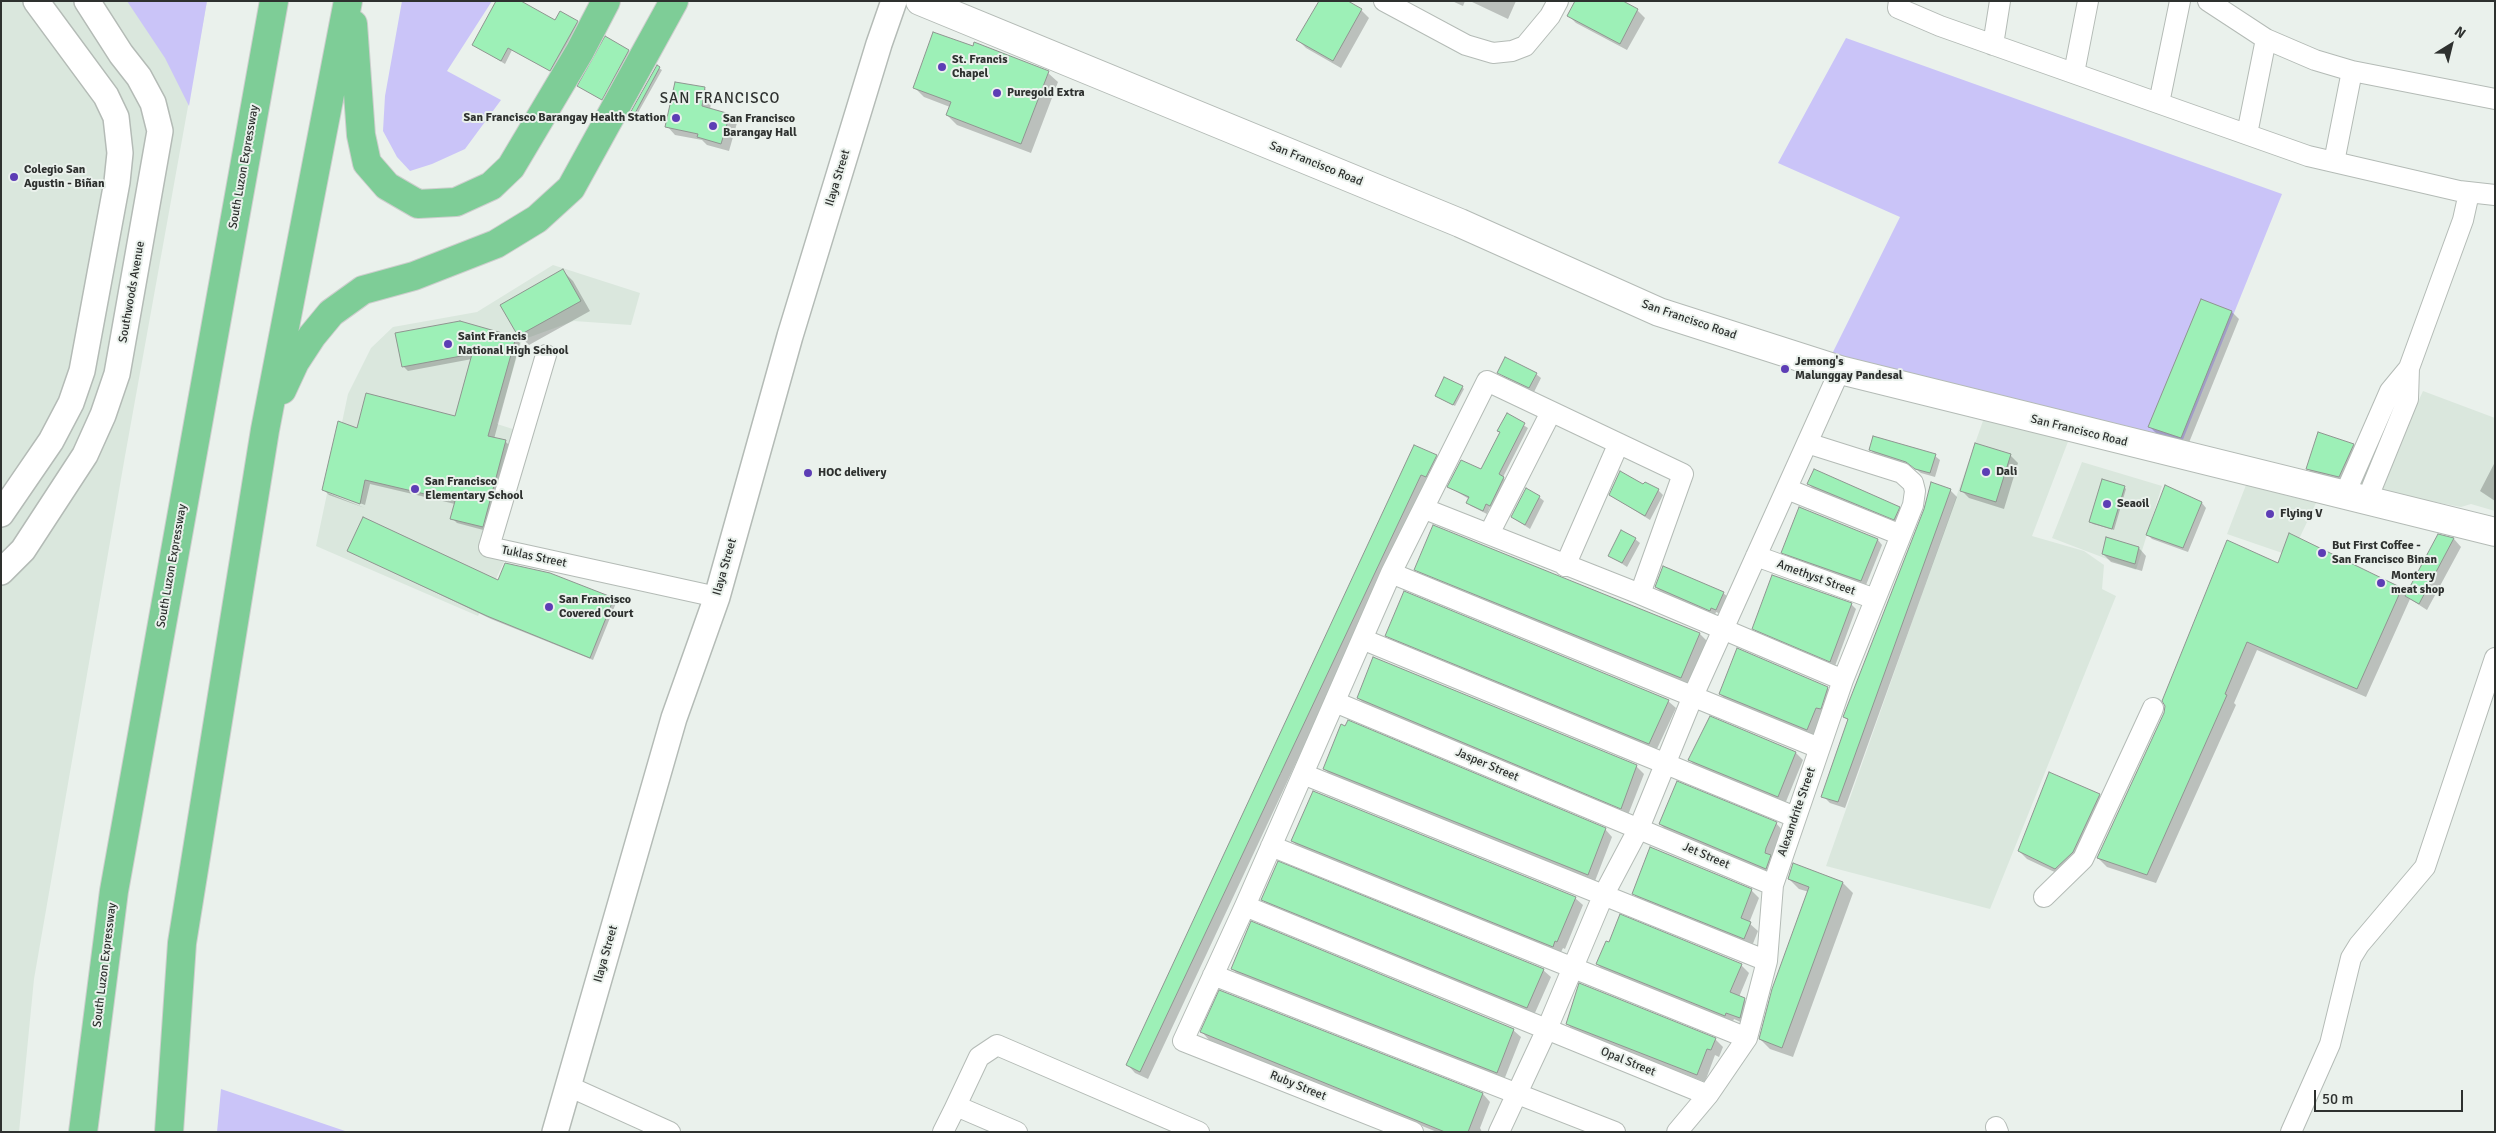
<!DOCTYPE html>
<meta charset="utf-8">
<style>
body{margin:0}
#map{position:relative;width:2496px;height:1133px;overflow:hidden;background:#eaf1ec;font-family:Signika,sans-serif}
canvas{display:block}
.frame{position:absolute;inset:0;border:2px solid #2e312f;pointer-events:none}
.north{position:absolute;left:2426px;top:20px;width:50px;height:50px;-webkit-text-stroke:4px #eaf1ec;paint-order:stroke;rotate:36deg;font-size:14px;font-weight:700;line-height:20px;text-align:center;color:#2e312f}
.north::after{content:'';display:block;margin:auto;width:18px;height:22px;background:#2e312f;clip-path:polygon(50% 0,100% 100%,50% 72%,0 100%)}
.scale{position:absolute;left:2314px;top:1090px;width:149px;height:22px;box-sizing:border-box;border:2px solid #2e312f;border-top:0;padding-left:6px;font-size:15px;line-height:18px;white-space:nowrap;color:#2e312f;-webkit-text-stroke:4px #eaf1ec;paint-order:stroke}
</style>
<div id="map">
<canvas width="2496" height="1133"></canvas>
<div class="frame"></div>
<div class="north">N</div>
<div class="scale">50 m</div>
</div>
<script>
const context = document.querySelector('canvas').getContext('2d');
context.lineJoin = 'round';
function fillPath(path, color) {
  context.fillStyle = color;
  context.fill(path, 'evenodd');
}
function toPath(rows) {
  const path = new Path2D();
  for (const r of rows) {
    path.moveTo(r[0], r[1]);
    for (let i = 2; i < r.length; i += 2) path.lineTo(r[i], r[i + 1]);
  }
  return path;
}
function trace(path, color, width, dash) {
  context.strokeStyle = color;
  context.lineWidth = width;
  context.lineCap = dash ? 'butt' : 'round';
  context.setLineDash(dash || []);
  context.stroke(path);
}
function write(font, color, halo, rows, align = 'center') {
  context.font = font + ' Signika,sans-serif';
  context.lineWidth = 4;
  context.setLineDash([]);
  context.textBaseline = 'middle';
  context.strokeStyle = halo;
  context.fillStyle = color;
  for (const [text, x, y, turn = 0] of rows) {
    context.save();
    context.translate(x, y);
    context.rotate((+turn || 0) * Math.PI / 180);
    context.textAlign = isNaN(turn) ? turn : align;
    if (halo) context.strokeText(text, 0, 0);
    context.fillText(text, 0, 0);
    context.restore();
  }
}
const built = toPath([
 [1,1,207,1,125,456,34,979,19,1132,1,1132],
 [553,265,640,293,631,325,574,321,522,340,497,424,519,431,484,550,506,558,478,616,316,546,348,394,371,348,393,327,477,312],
 [2423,391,2495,418,2495,511,2471,504,2461,507,2377,491],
 [1984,418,2069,439,2032,536,2084,551,2104,565,2102,589,2116,596,1990,909,1826,866],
 [2082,462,2162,486,2136,570,2052,538],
 [2246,485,2316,503,2291,556,2227,534]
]);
const green = toPath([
 [127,1,207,1,189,106,165,58],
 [402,1,492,1,447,71,501,100,465,149,432,164,410,171,397,157,383,131,385,96],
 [1846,38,2282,194,2182,442,1830,358,1900,217,1778,163],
 [221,1089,348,1132,217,1132]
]);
const shadow = toPath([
 [1345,1,1361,10,1369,18,1341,68,1306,48,1298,40],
 [1452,1,1465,1,1463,6],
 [1470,1,1516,1,1508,19],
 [1637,10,1645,18,1627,50,1576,23,1569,16],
 [555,21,577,22,581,25,554,73,512,50,505,64,474,45],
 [629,51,631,53,604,101,581,88],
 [657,67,662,70,635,118,633,117],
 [1048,73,1058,82,1031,153,957,125,947,115,950,107,924,97,914,87],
 [704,88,712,96,710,110,729,115,737,123,729,151,707,145,702,140,675,135,667,126],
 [563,271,573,281,590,311,529,345,519,335],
 [2202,300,2232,312,2239,319,2188,445,2157,434,2150,427],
 [515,338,520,343,494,439,505,441,510,446,487,531,457,523,452,518,455,504,370,484,365,505,328,491,328,493,365,508,329,495,324,490,358,430,456,418,472,359,408,371,403,366],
 [1499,373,1536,374,1541,378,1534,392,1504,377],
 [1462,387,1464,389,1455,406,1439,398],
 [1507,415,1528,428,1503,477,1507,482,1494,509,1490,507,1487,514,1471,506,1468,503,1469,499,1449,487,1482,471,1501,433],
 [2353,445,2358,450,2344,481,2313,474,2308,469],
 [1414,446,1436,456,1443,464,1428,481,1148,1079,1135,1073,1128,1065],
 [1871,450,1935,456,1940,460,1935,477,1921,473,1912,466,1876,455],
 [2010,455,2018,463,2004,509,1969,498,1961,490],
 [2495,462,2495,501,2480,491],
 [1809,484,1899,508,1906,515,1902,526,1816,492],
 [1644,486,1658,490,1663,495,1650,520,1610,495],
 [2124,487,2126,489,2114,530,2093,524,2091,522],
 [2165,487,2202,503,2206,508,2188,552,2152,539,2147,534],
 [1950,490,1957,497,1845,808,1830,803,1823,796,1849,721,1844,717,1925,510],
 [1539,497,1544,501,1530,529,1512,517],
 [1434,527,1700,634,1707,641,1688,684,1423,577,1415,569],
 [2439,536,2454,539,2461,547,2427,610,2410,599,2366,697,2257,650,2234,703,2236,705,2156,883,2107,867,2098,858,2278,565,2401,589,2407,595],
 [1635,539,1640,543,1627,567,1609,555],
 [1878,540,1882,545,1866,585,1788,557,1783,552],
 [2139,548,2146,556,2142,571,2111,562,2103,554],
 [349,551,498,582,613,600,616,603,593,660,491,619],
 [1656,587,1723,593,1728,597,1721,614,1716,612,1715,615,1661,592],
 [1851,604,1856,609,1835,666,1758,633,1753,628],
 [1386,635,1668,701,1676,708,1656,751,1394,643],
 [1827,688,1835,695,1815,737,1728,702,1720,694],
 [1358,698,1636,766,1644,774,1628,815,1366,705],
 [1796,753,1803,760,1785,804,1697,768,1690,760],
 [1324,769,1605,829,1612,837,1595,881,1332,776],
 [2099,795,2107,803,2063,876,2027,859,2019,851],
 [1776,823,1783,831,1773,876,1668,832,1660,824],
 [1292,841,1575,898,1583,905,1565,949,1563,948,1560,954,1300,848],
 [1789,879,1843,883,1853,893,1793,1057,1770,1049,1760,1039,1809,892,1799,889],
 [1751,890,1759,898,1749,923,1758,931,1752,946,1640,901,1633,893],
 [1262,899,1543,970,1551,977,1534,1015,1270,907],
 [1597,964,1741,965,1749,973,1739,997,1752,1007,1747,1025,1734,1019,1732,1023,1605,972],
 [1233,969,1513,1030,1521,1037,1504,1080,1240,977],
 [1220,992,1483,1094,1490,1102,1480,1128,1482,1132,1437,1132,1209,1040,1202,1032],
 [1567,1024,1715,1039,1723,1047,1719,1057,1715,1055,1705,1082,1575,1031]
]);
const building = toPath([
 [496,1,521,1,555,20,560,11,578,21,550,71,508,48,501,61,472,45,496,1],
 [1319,1,1348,1,1362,9,1333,61,1296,40,1319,1],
 [1575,1,1623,1,1638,9,1620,44,1567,16,1575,1],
 [933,32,973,46,974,42,1049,71,1021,144,946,115,951,102,913,88,933,32],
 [605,36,629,50,602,100,577,86,605,36],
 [657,65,660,67,633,117,629,115,657,65],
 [675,82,705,87,702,106,730,114,721,144,697,137,698,134,665,127,675,82],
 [563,269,581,301,518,336,500,305,563,269],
 [2201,299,2232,311,2181,438,2148,427,2201,299],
 [460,321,516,337,488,436,506,440,483,527,450,519,455,501,365,480,360,504,322,490,338,421,357,428,366,393,455,416,472,354,402,367,395,333,460,321],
 [1505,357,1537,373,1529,388,1497,373,1505,357],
 [1444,377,1463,386,1453,405,1435,396,1444,377],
 [1507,413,1525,423,1499,474,1504,477,1490,506,1486,504,1483,511,1466,503,1469,497,1447,487,1461,460,1481,469,1500,432,1497,431,1507,413],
 [2318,432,2354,444,2339,477,2306,469,2318,432],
 [1873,436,1936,454,1930,473,1915,469,1906,462,1869,450,1873,436],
 [1975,443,2011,454,1996,502,1960,491,1975,443],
 [1414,445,1437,455,1426,477,1421,475,1140,1072,1126,1065,1414,445],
 [1814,469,1900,507,1894,520,1807,484,1814,469],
 [1620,471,1643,484,1645,482,1659,489,1645,516,1609,495,1620,471],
 [2102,479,2125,486,2112,529,2089,522,2102,479],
 [1931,482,1951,489,1838,802,1821,797,1848,719,1843,717,1924,509,1931,482],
 [2165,485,2202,502,2183,548,2146,535,2165,485],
 [1526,488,1540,496,1525,525,1511,517,1526,488],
 [1799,507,1878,539,1861,581,1781,553,1799,507],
 [363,517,498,580,505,563,550,573,614,598,590,658,487,616,347,551,363,517],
 [1433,525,1700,633,1681,678,1414,570,1433,525],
 [1621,530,1636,538,1622,563,1608,556,1621,530],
 [2289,533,2402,588,2357,689,2247,642,2225,694,2227,695,2147,875,2097,858,2164,713,2165,706,2162,701,2227,540,2278,563,2289,533],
 [2438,534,2454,538,2419,604,2405,596,2438,534],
 [2106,537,2139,547,2135,564,2102,554,2106,537],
 [1663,566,1724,592,1716,610,1711,608,1710,611,1655,587,1663,566],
 [1772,575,1852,603,1830,662,1752,629,1772,575],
 [1404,591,1669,700,1649,744,1385,636,1404,591],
 [1737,648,1828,687,1821,709,1816,708,1807,730,1719,694,1737,648],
 [1373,657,1637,765,1621,809,1357,698,1373,657],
 [1710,716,1796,752,1778,797,1688,760,1710,716],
 [1348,720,1606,828,1588,875,1323,769,1341,724,1345,726,1348,720],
 [2049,772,2100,794,2073,852,2055,869,2018,851,2049,772],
 [1677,781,1777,822,1766,848,1765,853,1771,855,1766,869,1659,824,1677,781],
 [1313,791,1576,897,1557,942,1555,941,1553,947,1291,841,1313,791],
 [1650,847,1752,889,1741,918,1751,922,1744,939,1632,894,1650,847],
 [1278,861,1544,969,1527,1008,1261,900,1278,861],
 [1793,863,1843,882,1782,1048,1759,1039,1772,989,1809,887,1788,879,1793,863],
 [1620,914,1742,964,1730,992,1745,998,1740,1018,1726,1013,1725,1016,1596,964,1606,941,1609,942,1620,914],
 [1251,921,1514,1029,1497,1073,1231,969,1251,921],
 [1579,983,1716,1038,1711,1050,1707,1049,1697,1075,1566,1024,1579,983],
 [1219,990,1483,1093,1468,1132,1445,1132,1200,1032,1219,990]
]);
const minor = toPath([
 [1384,1,1466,45,1493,53,1512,51,1525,46,1550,16,1558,1],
 [1899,1,1898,8,1940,26,2308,156,2459,191,2495,195],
 [2208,1,2266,39,2315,60,2352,71,2495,99],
 [1993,45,2000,1],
 [2074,73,2088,1],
 [2159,103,2180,1],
 [2247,134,2266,39],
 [2334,162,2352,71],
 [546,355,489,547,717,597],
 [1787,489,1901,535],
 [2344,496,2390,391,2409,368],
 [2366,502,2408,399,2409,368,2463,220,2469,193],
 [1425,509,1640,594,1843,680],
 [1489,534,1551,412],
 [1756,556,1875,599],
 [1565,566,1618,445],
 [1391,573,1819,748],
 [1362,639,1795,817],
 [1335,702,1773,885],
 [1303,774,1767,961],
 [1271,846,1747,1038],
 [2044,897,2083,859,2153,708],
 [1245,906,1708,1095],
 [1213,975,1615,1132],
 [568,1086,670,1132],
 [954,1110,979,1057,997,1045,1199,1132],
 [1996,1127,1998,1132],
 [943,1132,954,1110,961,1108,1017,1132],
 [1413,1132,1183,1041,1245,906,1391,573,1487,381,1683,474,1640,594],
 [1499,1132,1547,1029,1603,896,1639,828,1693,696,1840,370],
 [1677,1132,1708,1095,1747,1038,1767,961,1773,885,1843,680,1913,505,1915,491,1913,483,1902,473,1807,443],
 [2291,1132,2330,1044,2351,958,2359,945,2425,867,2495,658]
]);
const tertiary = toPath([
 [1,514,51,441,71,403,82,371,117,182,120,153,116,117,106,96,36,1],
 [1,572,23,550,85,455,103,415,117,374,160,131,153,103,139,77,121,54,87,1],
 [555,1132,674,718,717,597,790,336,879,44,894,1]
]);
const secondary = toPath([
 [920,1,1460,223,1659,312,1840,370,2495,532]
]);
const motorway = toPath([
 [353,24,361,135,367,163,387,186,418,204,456,202,491,186,511,167,580,51,606,1],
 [282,390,295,362,312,336,331,313,363,290,414,276,496,244,537,219,571,188,674,1],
 [83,1132,114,891,274,1],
 [169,1132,182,943,265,430,348,1]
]);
const markers = [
 [942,67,5,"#5d3db5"],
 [997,93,5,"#5d3db5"],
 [676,118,5,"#5d3db5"],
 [713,126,5,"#5d3db5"],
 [14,177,5,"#5d3db5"],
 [448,344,5,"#5d3db5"],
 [1785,369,5,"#5d3db5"],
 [1986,472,5,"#5d3db5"],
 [808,473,5,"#5d3db5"],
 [415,489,5,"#5d3db5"],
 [2107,504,5,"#5d3db5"],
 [2270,514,5,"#5d3db5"],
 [2322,553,5,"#5d3db5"],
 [2381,583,5,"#5d3db5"],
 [549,607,5,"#5d3db5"]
];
const poiNames = [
 ["St. Francis",952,60],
 ["Chapel",952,74],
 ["Puregold Extra",1007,93],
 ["San Francisco Barangay Health Station",666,118,"right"],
 ["San Francisco",723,119],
 ["Barangay Hall",723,133],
 ["Colegio San",24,170],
 ["Agustin - Biñan",24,184],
 ["Saint Francis",458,337],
 ["National High School",458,351],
 ["Jemong's",1795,362],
 ["Malunggay Pandesal",1795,376],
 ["Dali",1996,472],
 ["HOC delivery",818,473],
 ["San Francisco",425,482],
 ["Elementary School",425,496],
 ["Seaoil",2117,504],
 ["Flying V",2280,514],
 ["But First Coffee -",2332,546],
 ["San Francisco Binan",2332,560],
 ["Montery",2391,576],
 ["meat shop",2391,590],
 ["San Francisco",559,600],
 ["Covered Court",559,614]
];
const streetNames = [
 ["San Francisco Road",1316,164,22],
 ["South Luzon Expressway",244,167,-80],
 ["Ilaya Street",838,178,-73],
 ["Southwoods Avenue",132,292,-80],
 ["San Francisco Road",1689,320,19],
 ["San Francisco Road",2079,431,14],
 ["Tuklas Street",534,557,12],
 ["South Luzon Expressway",172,566,-80],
 ["Ilaya Street",725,567,-74],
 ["Amethyst Street",1816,578,20],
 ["Jasper Street",1487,765,23],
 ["Alexandrite Street",1797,812,-71],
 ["Jet Street",1706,856,23],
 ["Ilaya Street",606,954,-74],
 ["South Luzon Expressway",105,965,-83],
 ["Opal Street",1628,1062,22],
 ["Ruby Street",1298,1086,22]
];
const quarterNames = [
 ["SAN FRANCISCO",720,99]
];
fillPath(built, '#dae7dd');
fillPath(green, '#cac4f8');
fillPath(shadow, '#0003');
fillPath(building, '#9df0b7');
trace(building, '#8f9590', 1);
trace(minor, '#b4bbb6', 22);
trace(tertiary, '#b4bbb6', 28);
trace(secondary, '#b4bbb6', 30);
trace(motorway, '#cdcecd', 30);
trace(minor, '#fff', 20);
trace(tertiary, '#fff', 25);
trace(secondary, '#fff', 28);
trace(motorway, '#7ecd97', 28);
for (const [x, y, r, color] of markers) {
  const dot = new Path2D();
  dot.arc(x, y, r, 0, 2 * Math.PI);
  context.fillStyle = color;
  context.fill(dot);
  trace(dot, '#eaf1ec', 2);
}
write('bold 12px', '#2e312f', '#eaf1ec', poiNames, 'left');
write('12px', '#2e312f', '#eaf1ec', streetNames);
context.letterSpacing = '1px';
write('15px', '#2e312f', '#eaf1ec', quarterNames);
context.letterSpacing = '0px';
</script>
